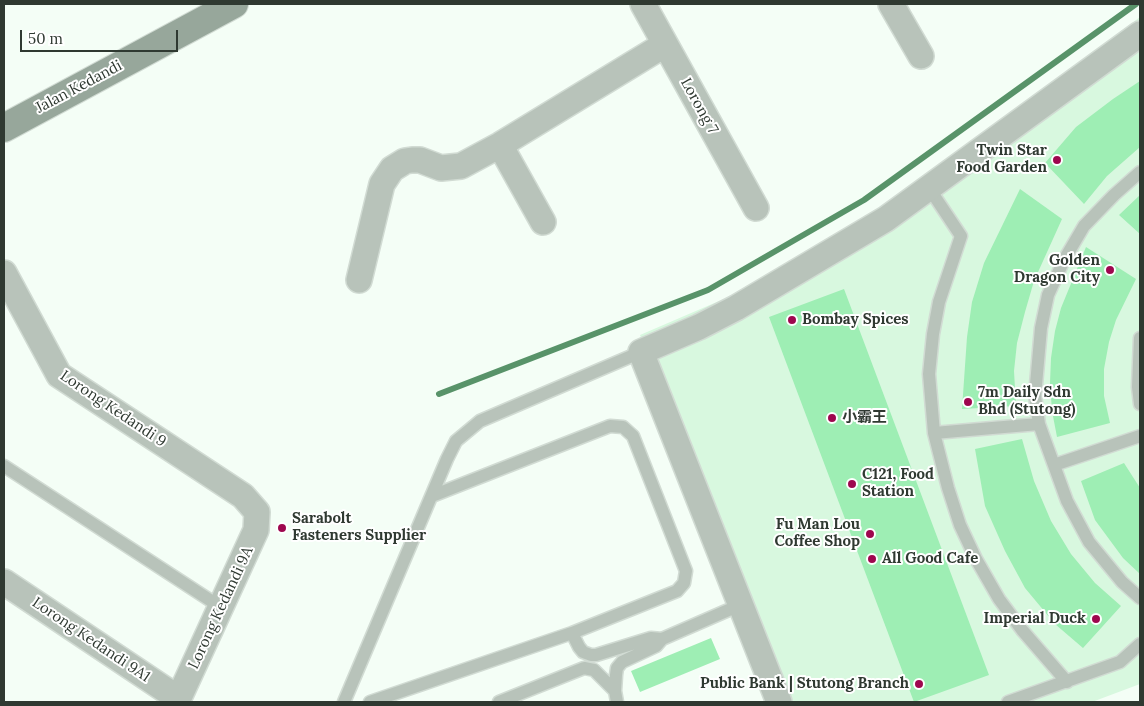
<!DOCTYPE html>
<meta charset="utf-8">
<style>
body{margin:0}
#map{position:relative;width:1144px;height:706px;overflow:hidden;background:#f4fef6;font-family:Lora,serif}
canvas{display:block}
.frame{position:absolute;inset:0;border:5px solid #2f3931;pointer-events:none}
.scale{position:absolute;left:20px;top:30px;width:158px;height:22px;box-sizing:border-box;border:2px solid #2f3931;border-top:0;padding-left:6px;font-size:15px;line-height:18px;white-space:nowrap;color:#2f3931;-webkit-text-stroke:4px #fff;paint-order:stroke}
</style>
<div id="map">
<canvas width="1144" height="706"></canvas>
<div class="frame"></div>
<div class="scale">50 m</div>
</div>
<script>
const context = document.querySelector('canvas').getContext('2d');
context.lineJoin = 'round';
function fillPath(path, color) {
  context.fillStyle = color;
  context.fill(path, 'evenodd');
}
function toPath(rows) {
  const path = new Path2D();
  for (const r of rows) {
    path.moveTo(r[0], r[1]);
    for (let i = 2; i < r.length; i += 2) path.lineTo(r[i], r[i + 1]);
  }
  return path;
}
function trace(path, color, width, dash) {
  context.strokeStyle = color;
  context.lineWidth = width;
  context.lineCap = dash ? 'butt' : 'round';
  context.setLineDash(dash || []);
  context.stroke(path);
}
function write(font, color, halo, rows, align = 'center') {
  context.font = font + ' Lora,"Noto Sans SC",serif';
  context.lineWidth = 4;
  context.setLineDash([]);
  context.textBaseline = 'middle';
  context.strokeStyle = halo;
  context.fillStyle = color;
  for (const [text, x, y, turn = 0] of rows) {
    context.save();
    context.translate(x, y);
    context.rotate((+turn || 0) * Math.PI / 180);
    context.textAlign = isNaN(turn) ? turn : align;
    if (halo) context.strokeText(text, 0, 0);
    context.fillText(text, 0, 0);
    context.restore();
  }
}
const built = toPath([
 [1140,17,1140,684,1092,702,787,702,640,335,740,292,883,210]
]);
const stream = toPath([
 [439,394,708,290,864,200,1136,4]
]);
const building = toPath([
 [1140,81,1140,147,1107,176,1084,204,1045,163,1076,127,1113,99],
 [1020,189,1062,219,1034,281,1025,312,1017,343,1014,371,1016,406,962,409,967,337,972,302,984,263],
 [1140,195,1140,234,1119,215],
 [1086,247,1136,279,1116,320,1109,342,1104,369,1104,396,1110,423,1057,437,1052,411,1050,383,1051,358,1055,331,1061,308],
 [844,289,989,675,914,702,769,317],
 [1022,439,1034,481,1051,521,1071,554,1095,583,1121,606,1083,648,1055,624,1025,588,1005,551,985,506,975,449],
 [1124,463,1140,488,1140,574,1123,558,1095,520,1081,481],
 [711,638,720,659,640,692,631,671]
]);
const lane = toPath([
 [1140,172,1114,195,1084,226,1064,260,1048,295,1041,328,1035,396,1039,424,1067,501,1089,542,1122,582,1140,598],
 [929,188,961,236,939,302,933,334,929,374,934,433,948,488,960,525,976,559,999,599,1022,630,1067,682],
 [1140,338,1138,387,1140,404],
 [934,433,1039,424],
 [1054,465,1140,436],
 [4,466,222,608],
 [572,633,579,647,583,652,591,655,596,655,651,638,662,639],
 [344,702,447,459,456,441,480,421,641,352],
 [370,702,572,633,677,591,684,583,686,571,633,436,623,427,610,426,432,496],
 [499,702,584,668,594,670,615,691],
 [617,702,615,691,616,675,617,668,622,662,656,646,662,639,740,605],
 [1008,702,1120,662,1140,644]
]);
const street = toPath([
 [643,4,756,208],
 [891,4,921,56],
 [500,145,543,222],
 [4,273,59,375,243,496,257,512,256,530,177,702],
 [359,280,382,184,392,169,405,161,412,160,420,160,441,168,461,166,500,145,664,45],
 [4,582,179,699],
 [779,702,641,352,699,327,736,308,886,219,1140,34]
]);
const secondary = toPath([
 [4,128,234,4]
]);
const markers = [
 [1057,160,5,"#9e074e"],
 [1110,270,5,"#9e074e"],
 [792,320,5,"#9e074e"],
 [968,402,5,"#9e074e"],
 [832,418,5,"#9e074e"],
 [852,484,5,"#9e074e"],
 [282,528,5,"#9e074e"],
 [870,534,5,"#9e074e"],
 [872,559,5,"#9e074e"],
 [1096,619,5,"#9e074e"],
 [919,684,5,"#9e074e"]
];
const streetNames = [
 ["Jalan Kedandi",79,87,-28],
 ["Lorong 7",699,106,61],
 ["Lorong Kedandi 9",113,409,34],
 ["Lorong Kedandi 9A",221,608,-65],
 ["Lorong Kedandi 9A1",91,640,34]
];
const poiNames = [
 ["Twin Star",1047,151,"right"],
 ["Food Garden",1047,168,"right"],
 ["Golden",1100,261,"right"],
 ["Dragon City",1100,278,"right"],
 ["Bombay Spices",802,320],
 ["7m Daily Sdn",978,393],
 ["Bhd (Stutong)",978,410],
 ["小霸王",842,418],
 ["C121, Food",862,475],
 ["Station",862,492],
 ["Sarabolt",292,519],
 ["Fasteners Supplier",292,536],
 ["Fu Man Lou",860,525,"right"],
 ["Coffee Shop",860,542,"right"],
 ["All Good Cafe",882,559],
 ["Imperial Duck",1086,619,"right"],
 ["Public Bank | Stutong Branch",909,684,"right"]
];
fillPath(built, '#d8f8df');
trace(stream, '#589369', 6);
fillPath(building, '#9eeeb4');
trace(lane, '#d1dbd3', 15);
trace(street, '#d1dbd3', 28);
trace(secondary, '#d1dbd3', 30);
trace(lane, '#b8c3ba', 12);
trace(street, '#b8c3ba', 25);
trace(secondary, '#97a79b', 28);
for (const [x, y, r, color] of markers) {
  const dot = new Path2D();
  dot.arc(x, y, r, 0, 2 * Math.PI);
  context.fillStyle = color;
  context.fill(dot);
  trace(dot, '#fff', 2);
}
write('15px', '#2f3931', '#fff', streetNames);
write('bold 15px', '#2f3931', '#fff', poiNames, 'left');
</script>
